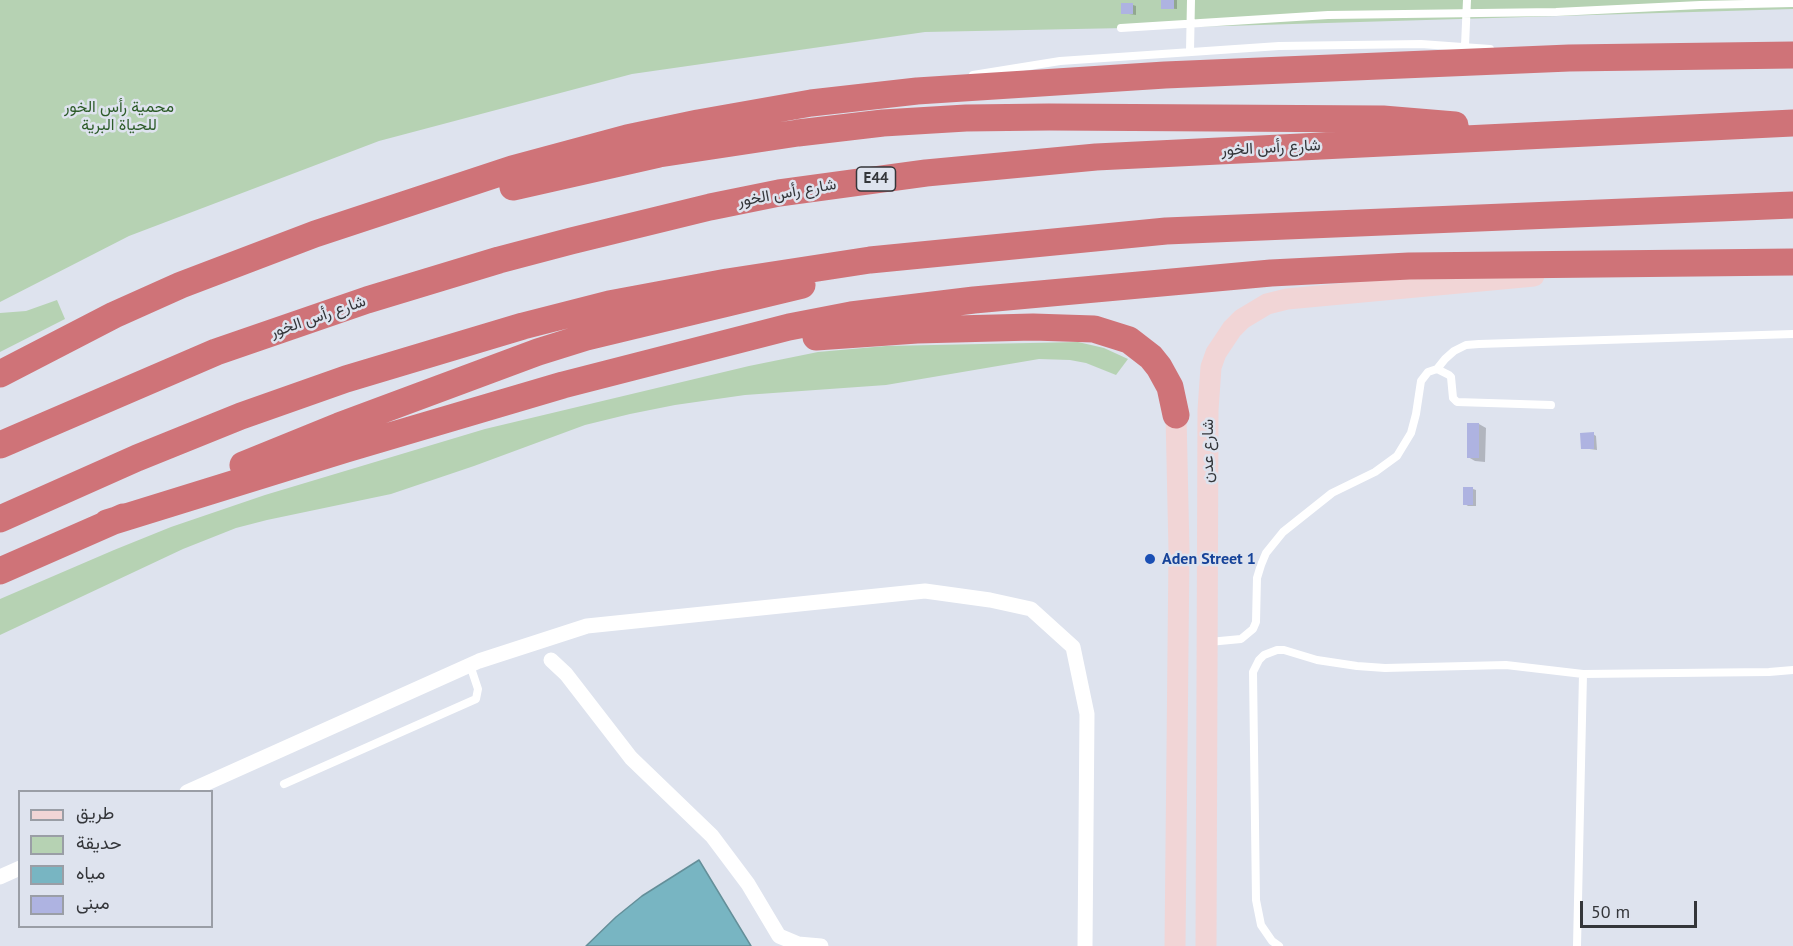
<!DOCTYPE html>
<meta charset="utf-8">
<style>
body{margin:0}
#map{position:relative;width:1793px;height:946px;overflow:hidden;background:#dee3ee;font-family:"PT Sans",Vazirmatn,sans-serif}
canvas{display:block}
.legend{position:absolute;left:18px;top:790px;width:195px;height:138px;box-sizing:border-box;background:#dee3ee;border:2px solid #9a9ea6;margin:0;padding:8px 10px;list-style:none;font-size:18px;color:#34363a}
.legend li{display:flex;align-items:center;gap:12px;height:30px}
.legend b{width:30px;border:2px solid #9a9ea6}
.scale{position:absolute;left:1580px;top:901px;width:117px;height:27px;box-sizing:border-box;border:3px solid #34363a;border-top:0;padding-left:8px;font-size:18px;line-height:21px;white-space:nowrap;color:#34363a;-webkit-text-stroke:4px #dee3ee;paint-order:stroke}
</style>
<div id="map">
<canvas width="1793" height="946"></canvas>
<ul class="legend">
<li><b style="height:8px;background:#f1d5d6"></b>طريق</li>
<li><b style="height:16px;background:#b6d2b3"></b>حديقة</li>
<li><b style="height:16px;background:#78b5c2"></b>مياه</li>
<li><b style="height:16px;background:#aeb3e1"></b>مبنى</li>
</ul>
<div class="scale">50 m</div>
</div>
<script>
const context = document.querySelector('canvas').getContext('2d');
context.lineJoin = 'round';
function fillPath(path, color) {
  context.fillStyle = color;
  context.fill(path, 'evenodd');
}
function toPath(rows) {
  const path = new Path2D();
  for (const r of rows) {
    path.moveTo(r[0], r[1]);
    for (let i = 2; i < r.length; i += 2) path.lineTo(r[i], r[i + 1]);
  }
  return path;
}
function trace(path, color, width, dash) {
  context.strokeStyle = color;
  context.lineWidth = width;
  context.lineCap = dash ? 'butt' : 'round';
  context.setLineDash(dash || []);
  context.stroke(path);
}
function write(font, color, halo, rows, align = 'center') {
  context.font = font + ' "PT Sans",Vazirmatn,sans-serif';
  context.lineWidth = 5;
  context.setLineDash([]);
  context.textBaseline = 'middle';
  context.strokeStyle = halo;
  context.fillStyle = color;
  for (const [text, x, y, turn = 0] of rows) {
    context.save();
    context.translate(x, y);
    context.rotate((+turn || 0) * Math.PI / 180);
    context.textAlign = isNaN(turn) ? turn : align;
    if (halo) context.strokeText(text, 0, 0);
    context.fillText(text, 0, 0);
    context.restore();
  }
}
const green = toPath([
 [0,0,1793,0,1793,9,1226,26,925,32,632,74,379,141,129,236,0,302],
 [57,300,65,319,0,352,0,313,26,311],
 [1078,342,1104,348,1128,359,1116,375,1086,363,1070,360,1039,359,886,385,745,395,675,405,630,414,585,425,474,466,391,494,267,520,236,528,183,549,0,635,0,599,114,550,171,527,265,495,485,429,749,366,818,352,886,346]
]);
const water = toPath([
 [699,860,751,946,586,946,616,917,642,896,699,860]
]);
const shadow = toPath([
 [1162,0,1177,0,1177,9,1162,8],
 [1133,5,1136,6,1136,15,1122,13],
 [1479,424,1486,428,1485,462,1475,461,1468,457],
 [1593,434,1596,436,1597,450,1582,448],
 [1473,489,1476,490,1476,506,1468,506,1465,504]
]);
const building = toPath([
 [1161,0,1174,0,1174,9,1161,9],
 [1121,3,1133,3,1133,14,1121,14],
 [1467,423,1479,423,1479,458,1467,458],
 [1594,432,1594,449,1581,449,1580,433],
 [1463,487,1473,487,1473,505,1463,505]
]);
const lane = toPath([
 [1121,28,1328,15,1556,12,1700,5,1793,3],
 [1465,46,1467,0],
 [1190,51,1191,0],
 [973,75,1060,61,1279,46,1421,44,1490,49],
 [1437,369,1445,359,1454,351,1466,345,1479,344,1793,334],
 [1209,642,1241,639,1253,629,1256,622,1257,578,1261,565,1266,553,1283,532,1332,493,1375,472,1397,456,1411,433,1416,414,1421,381,1428,372,1437,369,1449,375,1451,377,1453,398,1457,402,1551,405],
 [284,784,476,699,478,689,470,665],
 [1279,946,1272,941,1261,925,1256,900,1253,672,1259,660,1264,655,1277,650,1284,650,1317,660,1357,666,1385,668,1506,665,1583,674,1769,672,1793,670],
 [1577,946,1583,674]
]);
const street = toPath([
 [551,660,566,674,631,758,712,836,748,884,779,936,798,944,821,946],
 [187,792,479,661,587,626,925,591,990,600,1031,609,1073,647,1087,714,1085,946],
 [0,877,20,868]
]);
const secondary = toPath([
 [1175,946,1179,551,1176,415],
 [1206,946,1208,410,1211,367,1216,353,1232,329,1242,319,1267,304,1287,299,1534,276]
]);
const highway = toPath([
 [513,187,659,154,798,133,883,123,966,118,1049,117,1383,119,1455,125],
 [816,337,917,330,1033,327,1094,329,1129,340,1151,357,1159,367,1170,387,1176,415],
 [0,374,114,315,181,285,315,234,512,169,627,138,698,123,811,103,917,91,1165,75,1569,58,1793,55],
 [0,445,216,352,367,300,499,260,571,241,710,207,779,193,926,173,1096,157,1793,123],
 [243,465,339,426,538,352,586,337,802,285],
 [0,519,137,458,241,416,346,379,523,326,609,304,727,282,870,260,1166,231,1793,205],
 [107,523,346,449,563,385,789,327,851,315,974,300,1271,273,1409,266,1793,262],
 [0,571,123,517]
]);
const markers = [
 [1150,559,6,"#1a4fb4"]
];
const shields = [
 [876,179,39]
];
const shieldNames = [
 ["E44",876,179]
];
const parkNames = [
 ["محمية رأس الخور",119,107],
 ["للحياة البرية",119,125]
];
const streetNames = [
 ["شارع رأس الخور",1271,148,-3],
 ["شارع رأس الخور",787,193,-10],
 ["شارع رأس الخور",318,317,-19],
 ["شارع عدن",1208,451,-90]
];
const transitNames = [
 ["Aden Street 1",1162,559]
];
fillPath(green, '#b6d2b3');
fillPath(water, '#78b5c2');
trace(water, '#648f99', 1.5);
fillPath(shadow, '#0003');
fillPath(building, '#aeb3e1');
trace(lane, '#fff', 8);
trace(street, '#fff', 15);
trace(secondary, '#f1d5d6', 21);
trace(highway, '#cf7378', 27);
for (const [x, y, r, color] of markers) {
  const dot = new Path2D();
  dot.arc(x, y, r, 0, 2 * Math.PI);
  context.fillStyle = color;
  context.fill(dot);
  trace(dot, '#dee3ee', 2);
}
for (const [x, y, w] of shields) {
  const box = new Path2D();
  box.roundRect(x - w / 2, y - 12, w, 24, 4.5);
  context.fillStyle = '#dee3ee';
  context.fill(box);
  trace(box, '#34363a', 1.5);
}
write('bold 15px', '#34363a', null, shieldNames);
write('16px', '#2d5c29', '#dee3ee', parkNames);
write('16px', '#34363a', '#dee3ee', streetNames);
write('bold 16px', '#164399', '#dee3ee', transitNames, 'left');
</script>
